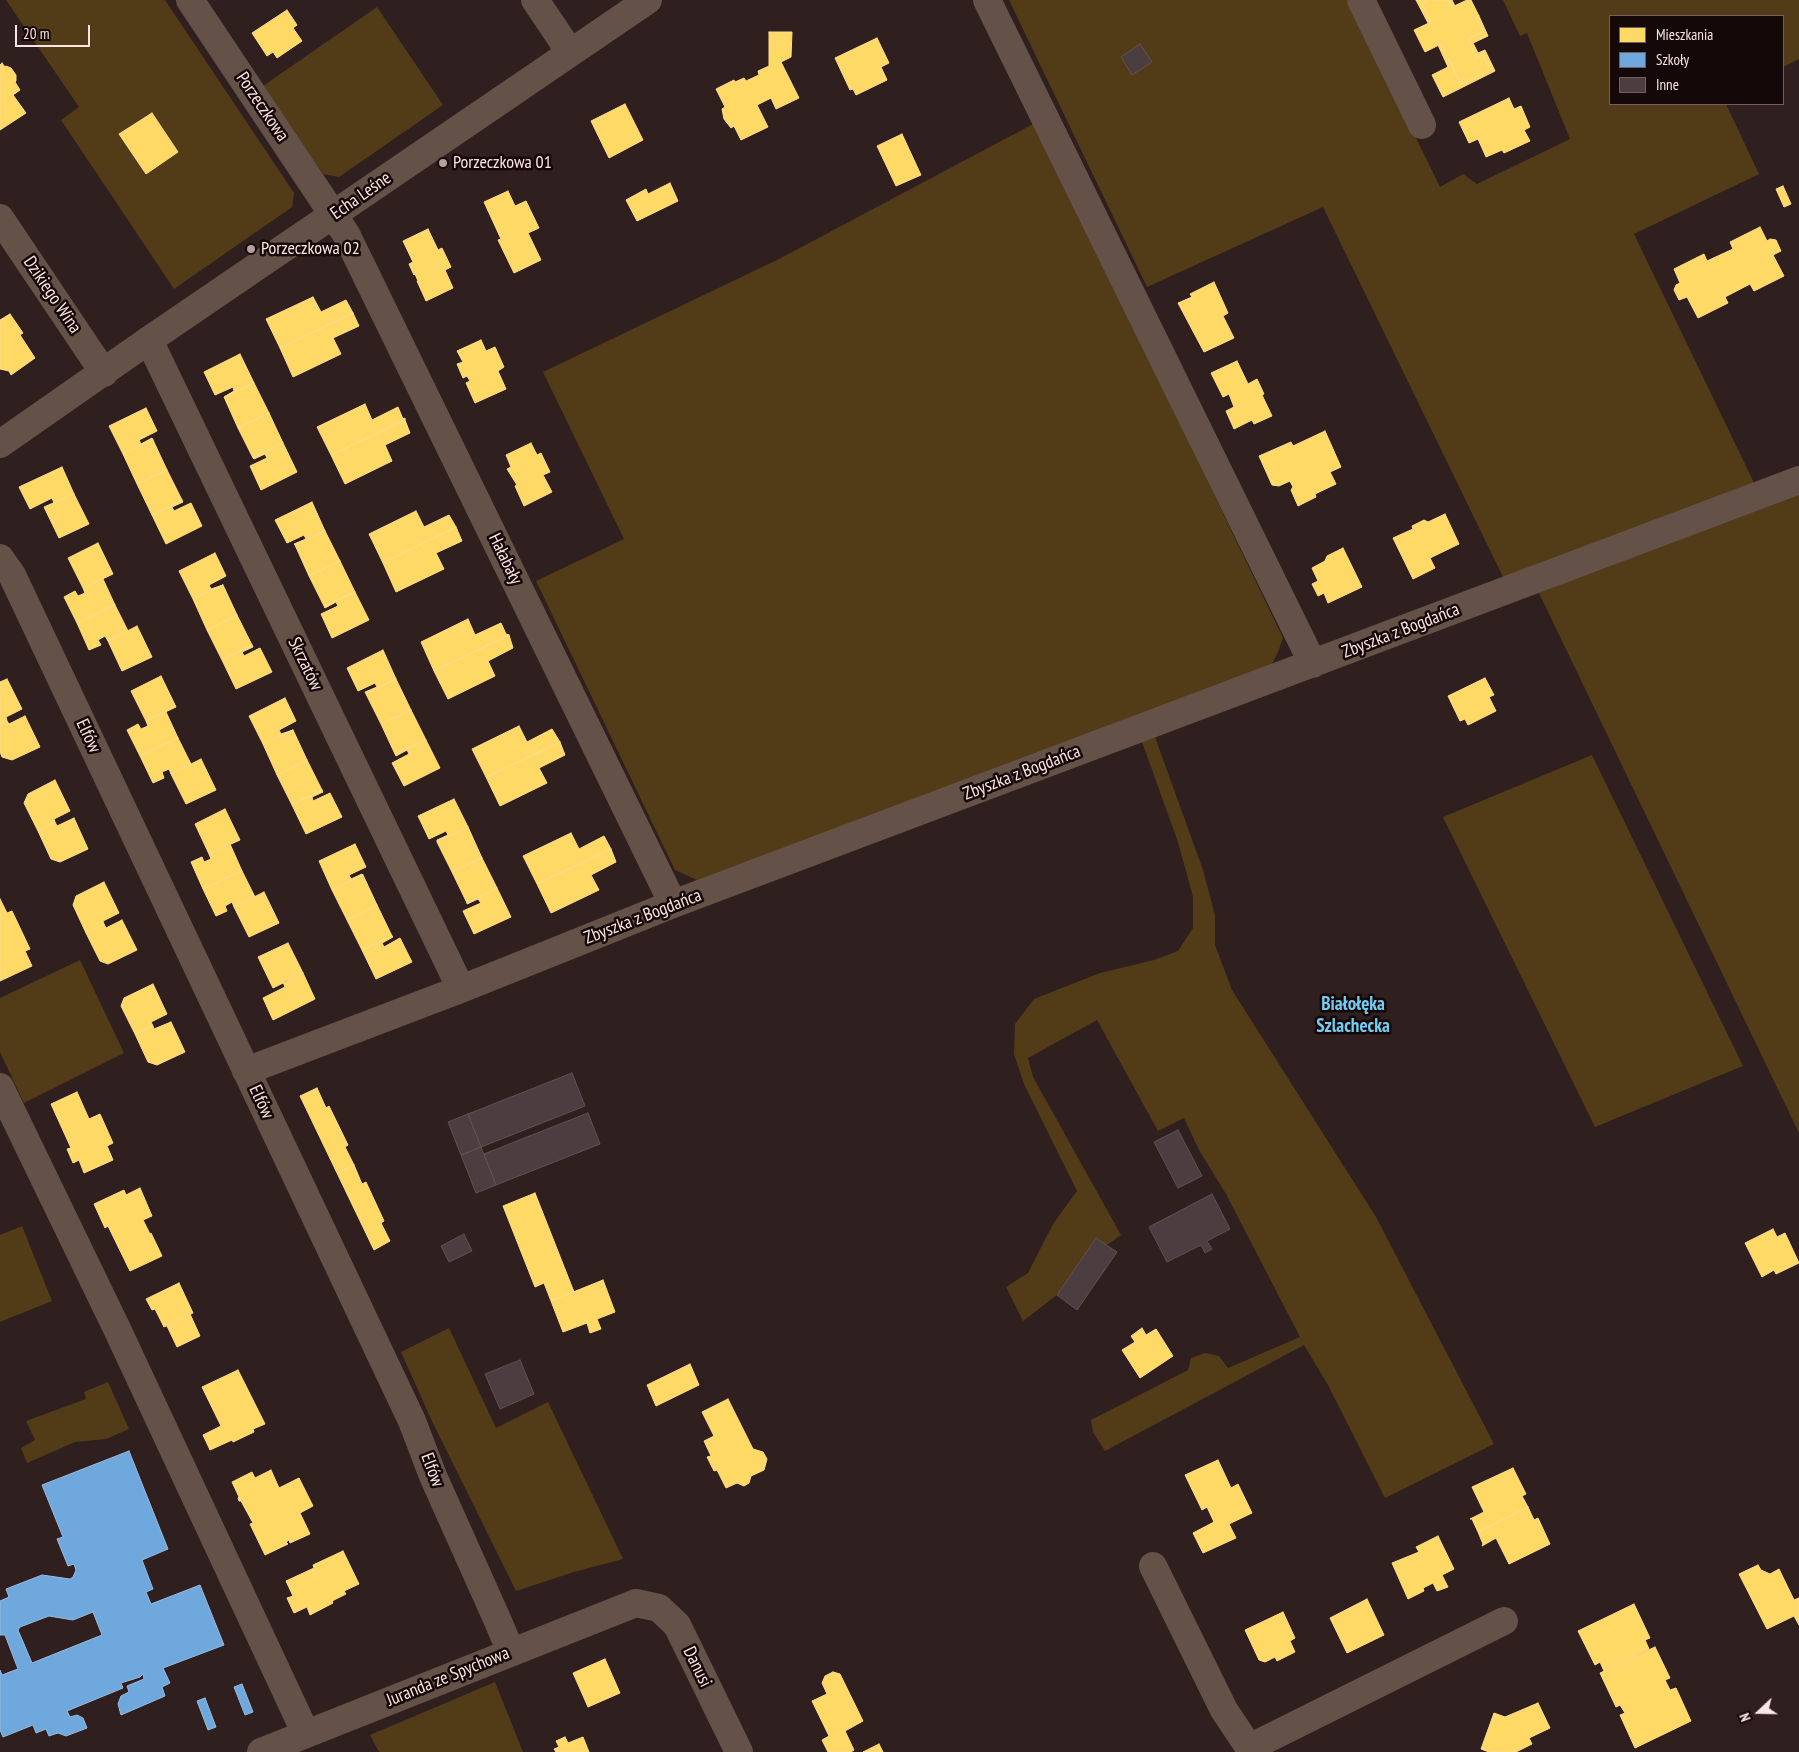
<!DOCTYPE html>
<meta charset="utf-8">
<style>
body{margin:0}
#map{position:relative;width:1799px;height:1752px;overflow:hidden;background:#2f1f1f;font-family:"PT Sans Narrow",sans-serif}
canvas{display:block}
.legend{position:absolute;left:1609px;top:15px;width:175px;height:90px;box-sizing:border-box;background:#150808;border:1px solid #716060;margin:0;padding:6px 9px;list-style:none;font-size:15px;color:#fbe5e4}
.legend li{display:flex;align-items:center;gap:10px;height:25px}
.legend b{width:25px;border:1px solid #716060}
.north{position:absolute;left:1734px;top:1687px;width:50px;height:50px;-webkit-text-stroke:4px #150808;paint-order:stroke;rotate:249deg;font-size:14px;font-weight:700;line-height:20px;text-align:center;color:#fbe5e4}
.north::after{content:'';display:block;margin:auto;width:18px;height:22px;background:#fbe5e4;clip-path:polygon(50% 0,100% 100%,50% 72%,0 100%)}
.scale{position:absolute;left:15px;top:25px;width:75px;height:22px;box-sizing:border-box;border:2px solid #fbe5e4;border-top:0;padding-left:6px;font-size:15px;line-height:18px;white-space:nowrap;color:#fbe5e4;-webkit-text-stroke:4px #150808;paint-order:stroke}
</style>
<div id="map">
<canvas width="1799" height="1752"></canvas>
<ul class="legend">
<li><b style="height:14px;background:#ffd966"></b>Mieszkania</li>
<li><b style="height:14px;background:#6fa8dc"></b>Szkoły</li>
<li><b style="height:14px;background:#4c3e40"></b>Inne</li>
</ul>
<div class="north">N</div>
<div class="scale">20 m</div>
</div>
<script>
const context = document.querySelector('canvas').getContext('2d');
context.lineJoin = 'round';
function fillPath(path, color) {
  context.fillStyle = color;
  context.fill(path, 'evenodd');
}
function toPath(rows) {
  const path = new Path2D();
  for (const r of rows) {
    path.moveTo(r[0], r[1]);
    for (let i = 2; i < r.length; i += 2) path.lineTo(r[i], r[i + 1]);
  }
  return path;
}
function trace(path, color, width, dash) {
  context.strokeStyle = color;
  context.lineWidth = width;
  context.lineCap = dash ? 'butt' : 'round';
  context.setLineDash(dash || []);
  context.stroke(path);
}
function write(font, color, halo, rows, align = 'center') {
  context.font = font + ' "PT Sans Narrow",sans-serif';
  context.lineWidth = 5;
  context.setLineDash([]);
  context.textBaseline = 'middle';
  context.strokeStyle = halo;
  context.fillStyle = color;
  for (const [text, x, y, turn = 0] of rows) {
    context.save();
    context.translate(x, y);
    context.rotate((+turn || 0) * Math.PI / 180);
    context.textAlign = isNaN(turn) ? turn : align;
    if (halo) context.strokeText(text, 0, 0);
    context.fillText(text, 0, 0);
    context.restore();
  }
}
const green = toPath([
 [6,0,165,0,294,193,292,207,174,289,61,120,79,107],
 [1009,0,1349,0,1440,187,1463,174,1477,184,1570,139,1527,33,1520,36,1503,0,1799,0,1799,59,1783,67,1783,16,1610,16,1610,104,1726,104,1759,174,1634,234,1757,489,1504,579,1323,207,1147,287],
 [377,7,443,105,339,177,323,174,263,86],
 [1035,123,1283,638,1278,652,1271,666,1019,759,902,806,697,880,675,870,536,581,624,539,543,372,779,259],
 [1799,491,1799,1133,1538,591],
 [1155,737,1203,870,1215,915,1215,945,1232,990,1376,1217,1494,1444,1385,1498,1328,1385,1304,1345,1105,1451,1093,1432,1091,1420,1188,1370,1191,1358,1205,1353,1219,1356,1228,1368,1300,1337,1226,1194,1199,1150,1184,1118,1158,1131,1097,1020,1028,1058,1033,1077,1121,1235,1107,1245,1096,1238,1057,1295,1023,1321,1006,1287,1028,1273,1053,1224,1077,1191,1024,1084,1014,1054,1015,1024,1034,999,1100,973,1154,960,1178,951,1193,928,1193,897,1178,842,1142,742],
 [1592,755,1743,1066,1595,1127,1443,817],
 [80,960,124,1053,24,1103,0,1052,0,998],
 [22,1226,52,1301,0,1322,0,1235],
 [449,1328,496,1428,548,1402,623,1559,574,1572,516,1591,430,1417,401,1352],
 [108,1382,129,1429,106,1439,75,1442,27,1463,21,1448,35,1440,26,1421,86,1399,84,1392],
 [495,1682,523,1752,379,1752,370,1735]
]);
const homes = toPath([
 [1416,0,1429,0,1422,4,1431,22,1428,23,1416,0],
 [1448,0,1452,7,1467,0,1471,0,1479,16,1476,18,1483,32,1468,39,1476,58,1483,55,1490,70,1461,84,1441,44,1425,52,1414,30,1431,22,1422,4,1429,0,1448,0],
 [1448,0,1452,0,1455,6,1452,7,1448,0],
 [287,10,297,25,293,28,302,41,277,58,273,52,267,56,252,33,287,10],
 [1479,16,1488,36,1473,43,1478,53,1485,50,1495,71,1443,97,1432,75,1448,67,1438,45,1441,44,1461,84,1490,70,1483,55,1476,58,1468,39,1483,32,1476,18,1479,16],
 [769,32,792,32,791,57,781,62,799,98,776,109,771,98,757,105,768,127,741,140,734,126,731,128,724,119,722,109,725,107,716,89,734,80,735,82,744,78,746,81,759,75,758,71,769,66,769,32],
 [877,38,889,63,881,67,887,80,856,95,853,89,850,90,835,58,877,38],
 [2,63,5,67,6,66,11,68,16,75,16,81,15,82,20,90,13,95,26,113,0,130,0,65,2,63],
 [1509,98,1514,109,1521,106,1530,127,1524,130,1530,141,1504,153,1502,150,1486,157,1478,139,1469,143,1459,122,1509,98],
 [625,104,643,140,609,158,591,121,625,104],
 [152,113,178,152,146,174,119,134,152,113],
 [902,134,921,175,896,186,877,146,902,134],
 [670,183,678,201,637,221,626,200,646,189,648,194,670,183],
 [1783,186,1791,204,1784,207,1776,189,1783,186],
 [508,191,515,206,526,201,539,228,528,233,541,260,514,273,498,240,501,239,484,202,508,191],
 [1760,227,1767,241,1770,239,1776,240,1781,251,1773,255,1784,276,1754,291,1750,284,1725,297,1728,303,1698,318,1687,297,1679,300,1674,290,1676,285,1680,283,1674,269,1704,254,1707,261,1733,249,1730,242,1760,227],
 [428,229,438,250,442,248,451,267,445,270,453,288,426,301,417,281,418,281,415,274,414,275,409,264,413,262,403,241,428,229],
 [1214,282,1228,313,1223,316,1234,338,1204,352,1178,303,1192,297,1190,294,1214,282],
 [313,297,321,312,346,300,353,313,280,348,266,319,313,297],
 [353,313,359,326,333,338,341,354,293,377,280,348,353,313],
 [10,314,23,333,20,335,35,358,11,375,9,371,0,369,0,320,10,314],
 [481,340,486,351,495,347,504,367,498,371,506,389,475,403,466,383,470,381,467,376,463,378,457,364,463,362,457,351,481,340],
 [240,354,254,383,224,397,234,391,233,387,215,395,204,372,240,354],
 [1237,361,1248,384,1257,379,1264,394,1262,395,1272,416,1254,424,1252,420,1234,429,1226,411,1234,407,1229,394,1223,397,1211,373,1237,361],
 [254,383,269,413,238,428,224,397,254,383],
 [365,404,372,420,398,407,403,419,405,418,405,420,331,455,317,427,365,404],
 [146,408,157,431,139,440,141,444,152,438,153,440,123,454,109,426,146,408],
 [269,413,283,443,253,458,238,428,269,413],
 [405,420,410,433,385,445,392,461,345,484,331,455,405,420],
 [1325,431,1341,467,1330,472,1336,484,1315,494,1316,497,1298,506,1291,490,1293,487,1290,481,1279,486,1272,485,1259,456,1291,442,1293,446,1325,431],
 [153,440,167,470,137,484,123,454,153,440],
 [283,443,297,472,261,490,250,466,267,458,265,454,254,459,253,458,283,443],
 [531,443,537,455,541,453,550,472,543,475,552,492,524,506,515,486,517,485,507,469,511,467,506,455,531,443],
 [62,467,74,494,54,503,52,498,30,509,19,487,62,467],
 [167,470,182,500,152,515,137,484,167,470],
 [74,494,89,524,59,538,44,507,74,494],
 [182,500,183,502,172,507,174,511,191,503,202,526,166,544,152,515,182,500],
 [312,502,325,531,295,545,294,544,306,539,304,535,287,543,275,520,312,502],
 [416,511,424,527,449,515,456,527,383,563,369,534,416,511],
 [1445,514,1459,544,1430,558,1435,568,1413,579,1393,538,1413,529,1412,526,1424,520,1428,522,1445,514],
 [456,527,462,541,436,553,444,569,396,592,383,563,456,527],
 [325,531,340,561,309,576,295,545,325,531],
 [98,543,113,574,83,588,68,558,98,543],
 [1343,548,1362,587,1328,603,1324,593,1318,596,1312,584,1318,581,1312,568,1325,561,1327,556,1343,548],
 [215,553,226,576,209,585,211,589,223,585,193,599,179,571,215,553],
 [340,561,355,592,324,606,309,576,340,561],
 [103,579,115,605,77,623,64,597,75,591,78,596,85,593,83,588,103,579],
 [223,585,237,615,207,630,193,599,223,585],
 [355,592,369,620,332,638,321,614,338,606,336,602,325,608,324,606,355,592],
 [115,605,128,631,108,641,105,636,98,640,101,645,89,650,77,623,115,605],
 [237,615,252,645,222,660,207,630,237,615],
 [468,619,475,635,501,623,506,634,509,635,434,671,421,642,468,619],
 [137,626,152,657,122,671,108,641,137,626],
 [509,635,513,648,488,661,495,676,448,699,434,671,509,635],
 [252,645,253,647,242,652,244,656,260,648,272,672,236,689,222,660,252,645],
 [383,650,396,679,366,694,365,692,377,687,375,683,358,691,347,668,383,650],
 [161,676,176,707,146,721,131,691,161,676],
 [1485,678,1494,695,1489,697,1496,711,1468,725,1465,719,1460,721,1448,696,1485,678],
 [7,679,22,709,6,717,7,721,0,724,0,682,7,679],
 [396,679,411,710,381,724,366,694,396,679],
 [285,698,296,721,279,730,281,734,293,730,263,744,249,716,285,698],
 [411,710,426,740,395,754,381,724,411,710],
 [166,712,178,738,140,756,127,730,138,724,141,729,148,726,146,721,166,712],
 [25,716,40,747,12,760,2,757,0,752,0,724,7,721,9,724,25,716],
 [519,726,527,742,552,729,560,742,486,777,472,749,519,726],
 [293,730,307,760,277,775,263,744,293,730],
 [178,738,191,764,171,774,169,769,162,772,164,778,153,783,140,756,178,738],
 [426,740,440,768,404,786,392,763,409,754,407,750,396,756,395,754,426,740],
 [560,742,565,755,539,768,547,783,500,806,486,777,560,742],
 [201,759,216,790,186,804,171,774,201,759],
 [307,760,322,790,292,805,277,775,307,760],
 [55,780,70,811,54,819,55,822,38,831,24,803,28,794,55,780],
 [322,790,323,792,312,797,313,801,330,793,342,817,306,834,292,805,322,790],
 [454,799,468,827,437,842,437,840,448,835,446,831,429,839,418,816,454,799],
 [225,809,240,840,209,854,195,824,225,809],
 [74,818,88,849,60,862,51,859,38,831,55,822,57,826,74,818],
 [468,827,482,858,452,872,437,842,468,827],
 [571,833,579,849,604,836,611,849,537,884,523,856,571,833],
 [230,844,242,871,203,889,191,862,202,857,204,862,211,859,209,854,230,844],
 [355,844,366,867,349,875,351,879,362,874,363,875,332,890,319,861,355,844],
 [611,849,616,862,591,875,599,890,551,913,537,884,611,849],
 [482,858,497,888,467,903,452,872,482,858],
 [242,871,255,897,234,907,232,902,225,906,227,911,216,916,203,889,242,871],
 [363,875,377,905,347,920,332,890,363,875],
 [104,882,119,913,103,921,104,924,86,933,73,905,76,896,104,882],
 [497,888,511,917,474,934,463,911,481,903,478,899,467,904,467,903,497,888],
 [264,892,279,923,249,937,234,907,264,892],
 [0,899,7,913,12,911,30,949,25,951,32,966,0,981,0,899],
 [377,905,392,936,362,950,347,920,377,905],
 [122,920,137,950,108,964,100,961,86,933,104,924,106,928,122,920],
 [392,936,393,937,382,943,384,947,400,938,412,962,376,979,362,950,392,936],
 [288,943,303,973,273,988,258,957,288,943],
 [303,973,315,999,273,1020,263,998,285,987,283,982,303,973],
 [153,984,167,1014,151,1022,153,1026,135,1034,121,1006,124,998,153,984],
 [171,1022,185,1052,157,1065,148,1062,135,1034,153,1026,154,1029,171,1022],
 [317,1088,326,1108,329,1106,348,1145,345,1147,354,1165,337,1173,300,1096,317,1088],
 [77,1092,89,1119,100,1114,113,1143,107,1146,113,1160,84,1173,79,1160,73,1163,67,1149,71,1148,51,1104,77,1092],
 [354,1165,362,1184,366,1182,384,1221,381,1223,390,1241,374,1250,337,1173,354,1165],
 [140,1188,152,1216,143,1220,150,1234,151,1233,162,1256,130,1271,108,1226,105,1228,94,1204,124,1190,126,1195,140,1188],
 [535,1193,574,1292,551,1301,544,1283,535,1287,503,1206,535,1193],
 [1773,1229,1777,1237,1785,1233,1799,1263,1776,1274,1774,1270,1762,1277,1745,1243,1773,1229],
 [603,1280,615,1312,597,1319,601,1329,590,1333,587,1323,563,1332,551,1301,603,1280],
 [179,1283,193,1313,164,1327,155,1309,152,1310,146,1299,179,1283],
 [190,1314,200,1336,177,1347,167,1326,190,1314],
 [1142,1328,1146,1335,1156,1329,1173,1356,1140,1378,1122,1350,1135,1342,1131,1336,1142,1328],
 [690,1364,699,1385,656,1406,647,1385,690,1364],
 [238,1370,265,1424,253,1429,254,1432,233,1442,232,1440,210,1450,203,1435,221,1426,202,1387,238,1370],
 [728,1399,753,1449,763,1452,767,1459,764,1470,751,1476,749,1483,744,1486,737,1483,726,1488,717,1470,714,1471,707,1457,711,1456,704,1441,714,1436,702,1412,728,1399],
 [1218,1460,1231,1488,1238,1484,1252,1513,1229,1524,1236,1538,1203,1553,1193,1533,1214,1522,1207,1507,1202,1510,1185,1475,1218,1460],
 [1513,1468,1526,1494,1522,1496,1528,1507,1478,1532,1472,1519,1470,1519,1484,1512,1472,1487,1513,1468],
 [271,1470,279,1488,299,1478,313,1506,300,1513,310,1534,290,1543,289,1540,286,1542,288,1544,265,1555,250,1524,253,1523,241,1501,239,1501,238,1498,239,1497,232,1482,252,1472,255,1478,271,1470],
 [1528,1507,1534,1520,1538,1518,1550,1544,1509,1564,1496,1538,1482,1546,1483,1544,1478,1532,1528,1507],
 [1438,1536,1454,1569,1442,1575,1448,1587,1437,1591,1433,1583,1423,1588,1424,1591,1408,1599,1392,1563,1419,1552,1416,1547,1438,1536],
 [343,1551,359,1584,344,1591,346,1594,332,1601,333,1603,310,1615,307,1607,294,1613,287,1598,293,1596,286,1581,314,1568,313,1565,343,1551],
 [1758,1565,1761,1570,1770,1574,1779,1569,1794,1600,1799,1598,1799,1625,1794,1616,1767,1629,1739,1574,1758,1565],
 [1367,1599,1384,1635,1347,1653,1330,1618,1367,1599],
 [1634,1604,1650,1638,1645,1640,1649,1649,1604,1671,1600,1662,1595,1665,1578,1631,1634,1604],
 [1283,1612,1295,1638,1290,1641,1295,1652,1277,1661,1275,1657,1265,1662,1259,1660,1245,1630,1283,1612],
 [1655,1647,1670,1678,1665,1680,1670,1690,1676,1688,1691,1721,1635,1748,1620,1715,1625,1713,1620,1705,1616,1707,1600,1673,1655,1647],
 [605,1659,620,1693,588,1707,573,1673,605,1659],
 [833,1672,840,1674,863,1721,845,1731,854,1750,851,1752,828,1752,822,1740,829,1736,812,1701,827,1694,822,1683,825,1676,833,1672],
 [1538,1703,1550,1728,1529,1738,1532,1744,1516,1752,1489,1752,1481,1749,1494,1713,1505,1717,1538,1703],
 [565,1737,568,1743,583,1737,589,1752,556,1752,554,1749,559,1747,556,1741,565,1737],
 [879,1744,883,1752,863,1752,879,1744]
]);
const schools = toPath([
 [129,1451,168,1549,142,1560,153,1589,146,1592,151,1604,200,1585,224,1645,163,1668,170,1683,162,1687,165,1696,121,1715,118,1704,121,1696,129,1692,127,1686,144,1679,143,1674,140,1677,121,1683,123,1688,67,1711,70,1717,77,1715,83,1718,87,1728,66,1736,58,1733,49,1736,46,1729,36,1733,33,1725,3,1737,0,1730,0,1670,2,1675,18,1669,5,1635,0,1635,0,1601,9,1597,6,1589,42,1575,70,1579,73,1577,76,1570,74,1564,68,1566,57,1539,63,1537,42,1485,129,1451],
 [93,1612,102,1635,32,1663,18,1630,20,1627,49,1616,73,1620,93,1612],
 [242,1684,253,1712,245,1715,234,1687,242,1684],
 [205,1698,216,1727,208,1730,197,1701,205,1698]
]);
const building = toPath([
 [1140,44,1152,62,1132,75,1121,57,1140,44],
 [572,1073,585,1106,481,1147,468,1114,572,1073],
 [588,1113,600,1144,496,1185,484,1154,588,1113],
 [468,1114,481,1147,461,1155,448,1122,468,1114],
 [1178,1130,1202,1176,1178,1188,1154,1142,1178,1130],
 [481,1147,496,1185,476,1193,461,1155,481,1147],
 [1212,1194,1230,1229,1207,1241,1212,1249,1205,1253,1201,1245,1167,1262,1149,1227,1212,1194],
 [464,1234,472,1251,449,1262,441,1246,464,1234],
 [1096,1238,1117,1252,1077,1310,1057,1295,1096,1238],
 [520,1360,534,1394,500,1409,485,1374,520,1360]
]);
const minor = toPath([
 [190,0,346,234,673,904],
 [535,0,562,40,568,54],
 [987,0,1313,664],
 [1361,0,1422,125],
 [0,218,104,373],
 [149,340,461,989],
 [0,444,149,340,648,0],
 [0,558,12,575,412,1421,433,1476,497,1619,511,1652],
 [246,1071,461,989,673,904,1799,480],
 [0,1087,118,1331,306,1734],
 [1153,1566,1224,1710,1252,1752],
 [1249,1748,1504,1621],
 [261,1752,636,1603,659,1608,677,1625,739,1752]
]);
const markers = [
 [443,163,5,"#b4a09f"],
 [251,249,5,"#b4a09f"]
];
const streetNames = [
 ["Porzeczkowa",262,107,56],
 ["Echa Leśne",361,196,-35],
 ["Dzikiego Wina",52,295,56],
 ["Hałabały",505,559,64],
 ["Zbyszka z Bogdańca",1401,631,-21],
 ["Skrzatów",305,664,64],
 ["Elfów",88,736,65],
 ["Zbyszka z Bogdańca",1022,773,-21],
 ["Zbyszka z Bogdańca",643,917,-21],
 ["Elfów",261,1102,65],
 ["Elfów",432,1470,69],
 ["Danusi",697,1667,64],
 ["Juranda ze Spychowa",448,1677,-22]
];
const poiNames = [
 ["Porzeczkowa 01",453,163],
 ["Porzeczkowa 02",261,249]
];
const neighbourhoodNames = [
 ["Białołęka",1353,1005],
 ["Szlachecka",1353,1027]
];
fillPath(green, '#523c18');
fillPath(homes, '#ffd966');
trace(homes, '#fedd8c', 1);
fillPath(schools, '#6fa8dc');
trace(schools, '#99bade', 1);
fillPath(building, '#4c3e40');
trace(building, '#5f5154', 1);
trace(minor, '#645148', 28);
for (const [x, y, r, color] of markers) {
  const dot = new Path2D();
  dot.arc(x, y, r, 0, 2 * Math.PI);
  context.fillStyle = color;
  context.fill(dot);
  trace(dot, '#150808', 2);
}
write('18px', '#fbe5e4', '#150808', streetNames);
write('18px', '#fbe5e4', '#150808', poiNames, 'left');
write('bold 19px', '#73ccf1', '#150808', neighbourhoodNames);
</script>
